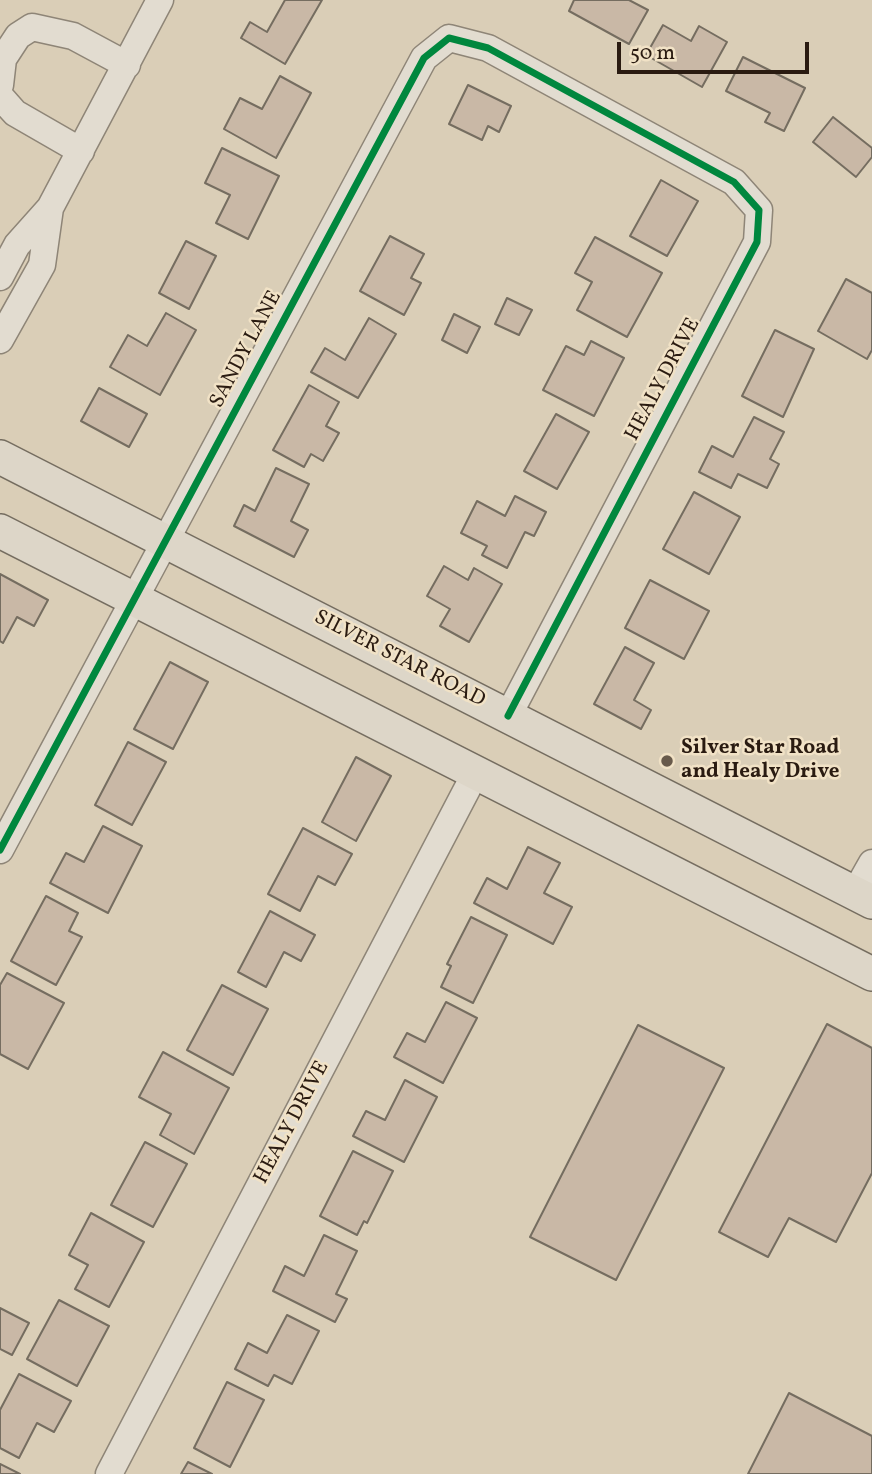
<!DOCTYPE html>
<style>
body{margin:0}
#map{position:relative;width:872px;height:1474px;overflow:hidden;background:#daceb7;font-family:Vollkorn,serif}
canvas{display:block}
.scale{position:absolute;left:617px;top:42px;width:192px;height:32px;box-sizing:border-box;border:4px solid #2a1b11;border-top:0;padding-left:9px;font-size:21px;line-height:24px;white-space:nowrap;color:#2a1b11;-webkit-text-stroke:5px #f1e2c6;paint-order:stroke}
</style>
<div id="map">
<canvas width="872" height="1474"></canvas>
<div class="scale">50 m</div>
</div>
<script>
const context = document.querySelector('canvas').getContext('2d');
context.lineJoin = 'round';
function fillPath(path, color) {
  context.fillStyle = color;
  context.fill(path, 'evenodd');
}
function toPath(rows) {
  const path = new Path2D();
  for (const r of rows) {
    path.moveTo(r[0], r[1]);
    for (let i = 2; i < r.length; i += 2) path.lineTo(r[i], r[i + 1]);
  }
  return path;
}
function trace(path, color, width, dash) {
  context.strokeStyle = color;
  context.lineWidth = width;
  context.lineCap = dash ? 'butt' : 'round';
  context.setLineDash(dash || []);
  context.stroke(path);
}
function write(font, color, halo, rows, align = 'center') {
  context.font = font + ' Vollkorn,serif';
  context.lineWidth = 5;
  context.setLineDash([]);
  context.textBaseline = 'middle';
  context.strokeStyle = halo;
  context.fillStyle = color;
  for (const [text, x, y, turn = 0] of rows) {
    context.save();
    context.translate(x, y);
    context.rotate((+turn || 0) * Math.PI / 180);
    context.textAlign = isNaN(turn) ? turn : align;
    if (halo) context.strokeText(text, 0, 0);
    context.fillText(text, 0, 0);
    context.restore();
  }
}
const building = toPath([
 [285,0,322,0,285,64,241,38,250,22,267,32,285,0],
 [574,0,629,0,648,10,629,44,569,11,574,0],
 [663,25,691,41,699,26,727,42,702,87,646,55,663,25],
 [743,57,805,88,784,131,765,122,770,113,726,91,743,57],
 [280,76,311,93,276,158,224,129,240,98,262,109,280,76],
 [468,85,511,106,499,132,488,126,482,140,449,124,468,85],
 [833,117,872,148,872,157,856,177,813,142,833,117],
 [222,148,279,176,248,239,216,223,230,195,205,183,222,148],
 [661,180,698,201,667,256,630,236,661,180],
 [390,236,424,254,411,278,421,283,404,315,360,291,390,236],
 [595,237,662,273,627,337,577,310,592,282,575,273,595,237],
 [186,241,216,256,189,309,159,293,186,241],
 [846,279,872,293,872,350,867,359,818,331,846,279],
 [507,298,532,310,519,335,495,324,507,298],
 [166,313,196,330,160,395,110,367,128,335,147,346,166,313],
 [454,314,480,327,467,353,442,340,454,314],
 [369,318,396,334,358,398,311,372,325,348,345,360,369,318],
 [775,330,814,349,783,417,742,396,775,330],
 [591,341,624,358,594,416,543,390,566,346,584,355,591,341],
 [309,385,339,402,326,426,339,433,323,461,311,454,304,467,273,450,309,385],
 [99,388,147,414,129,447,81,421,99,388],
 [556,414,589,432,557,489,524,471,556,414],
 [754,417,784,432,770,459,779,464,767,488,738,474,731,488,699,472,712,446,733,457,754,417],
 [276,468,309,484,291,521,308,530,294,557,234,526,244,505,255,511,276,468],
 [694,492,740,517,709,574,663,549,694,492],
 [515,496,546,512,534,536,525,532,507,568,482,555,487,546,461,533,477,501,505,516,515,496],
 [444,566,468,580,474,568,502,584,469,642,440,626,450,609,427,596,444,566],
 [0,574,48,600,34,626,17,617,3,643,0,641,0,574],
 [650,580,709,611,684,659,625,628,650,580],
 [625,647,654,663,634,700,651,710,641,729,594,704,625,647],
 [170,662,208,682,173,749,134,729,170,662],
 [128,742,166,762,132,825,95,805,128,742],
 [356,757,391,776,356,841,322,822,356,757],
 [103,826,142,846,108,913,50,883,66,853,84,862,103,826],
 [303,828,352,854,335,885,318,876,300,911,268,894,303,828],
 [528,847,560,863,544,893,572,907,553,944,474,903,487,878,507,889,528,847],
 [46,896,78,913,69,931,82,937,56,985,11,961,46,896],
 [270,911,315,935,301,961,284,952,266,987,238,972,270,911],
 [471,917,507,935,473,1003,441,987,451,966,447,964,471,917],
 [7,973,64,1003,28,1069,0,1054,0,985,7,973],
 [222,985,268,1009,233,1075,187,1050,222,985],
 [446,1002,477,1018,443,1083,394,1057,407,1033,425,1042,446,1002],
 [827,1024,872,1048,872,1173,836,1242,789,1218,768,1257,719,1232,827,1024],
 [638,1025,724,1068,616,1280,530,1237,638,1025],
 [163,1052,229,1088,194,1154,160,1135,171,1114,139,1097,163,1052],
 [405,1080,437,1097,404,1162,353,1136,366,1111,385,1120,405,1080],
 [145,1142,187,1164,153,1227,111,1205,145,1142],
 [353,1151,393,1171,367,1223,364,1221,357,1235,320,1216,353,1151],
 [91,1213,144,1242,109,1307,75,1289,88,1265,69,1255,91,1213],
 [324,1235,357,1251,336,1294,347,1299,335,1322,273,1291,285,1266,304,1276,324,1235],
 [59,1300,109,1326,77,1386,27,1359,59,1300],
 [0,1308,29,1323,12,1355,0,1349,0,1308],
 [287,1315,319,1331,292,1384,274,1375,268,1386,235,1369,248,1343,267,1353,287,1315],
 [19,1374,71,1401,54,1432,37,1423,19,1458,0,1448,0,1410,19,1374],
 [227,1382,264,1400,230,1467,194,1448,227,1382],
 [789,1393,872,1436,872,1474,748,1474,789,1393],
 [188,1462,212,1474,181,1474,188,1462],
 [0,1464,20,1474,0,1474,0,1464]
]);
const minor = toPath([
 [0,85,3,59,18,36,32,27,73,36,127,65],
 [0,96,15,113,81,151],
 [0,277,17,245,50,208,160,0],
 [0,340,42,265,50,208],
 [0,850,424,58,449,38,488,48,734,182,759,210,757,242,508,716],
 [855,893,872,863],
 [109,1474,476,772]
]);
const major = toPath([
 [0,457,872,902],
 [0,531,872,974]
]);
const cycleway = toPath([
 [0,850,424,58,449,38,488,48,734,182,759,210,757,242,508,716]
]);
const markers = [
 [667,761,7,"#685a4b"]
];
const streetNames = [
 ["SANDY LANE",247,350,-62],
 ["HEALY DRIVE",664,380,-62],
 ["SILVER STAR ROAD",399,660,27],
 ["HEALY DRIVE",293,1123,-62]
];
const poiNames = [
 ["Silver Star Road",681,749],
 ["and Healy Drive",681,773]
];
fillPath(building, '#c9b8a6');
trace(building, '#756d60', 2);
trace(minor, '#8e8577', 29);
trace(major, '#756d60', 36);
trace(minor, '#e2dcd0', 26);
trace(major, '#ddd6c8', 33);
trace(cycleway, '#00873e', 7);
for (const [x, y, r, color] of markers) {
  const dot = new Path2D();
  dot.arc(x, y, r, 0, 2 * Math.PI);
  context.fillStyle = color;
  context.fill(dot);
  trace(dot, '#f1e2c6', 2.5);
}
write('21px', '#2a1b11', '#f1e2c6', streetNames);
write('bold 21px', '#2a1b11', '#f1e2c6', poiNames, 'left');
</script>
